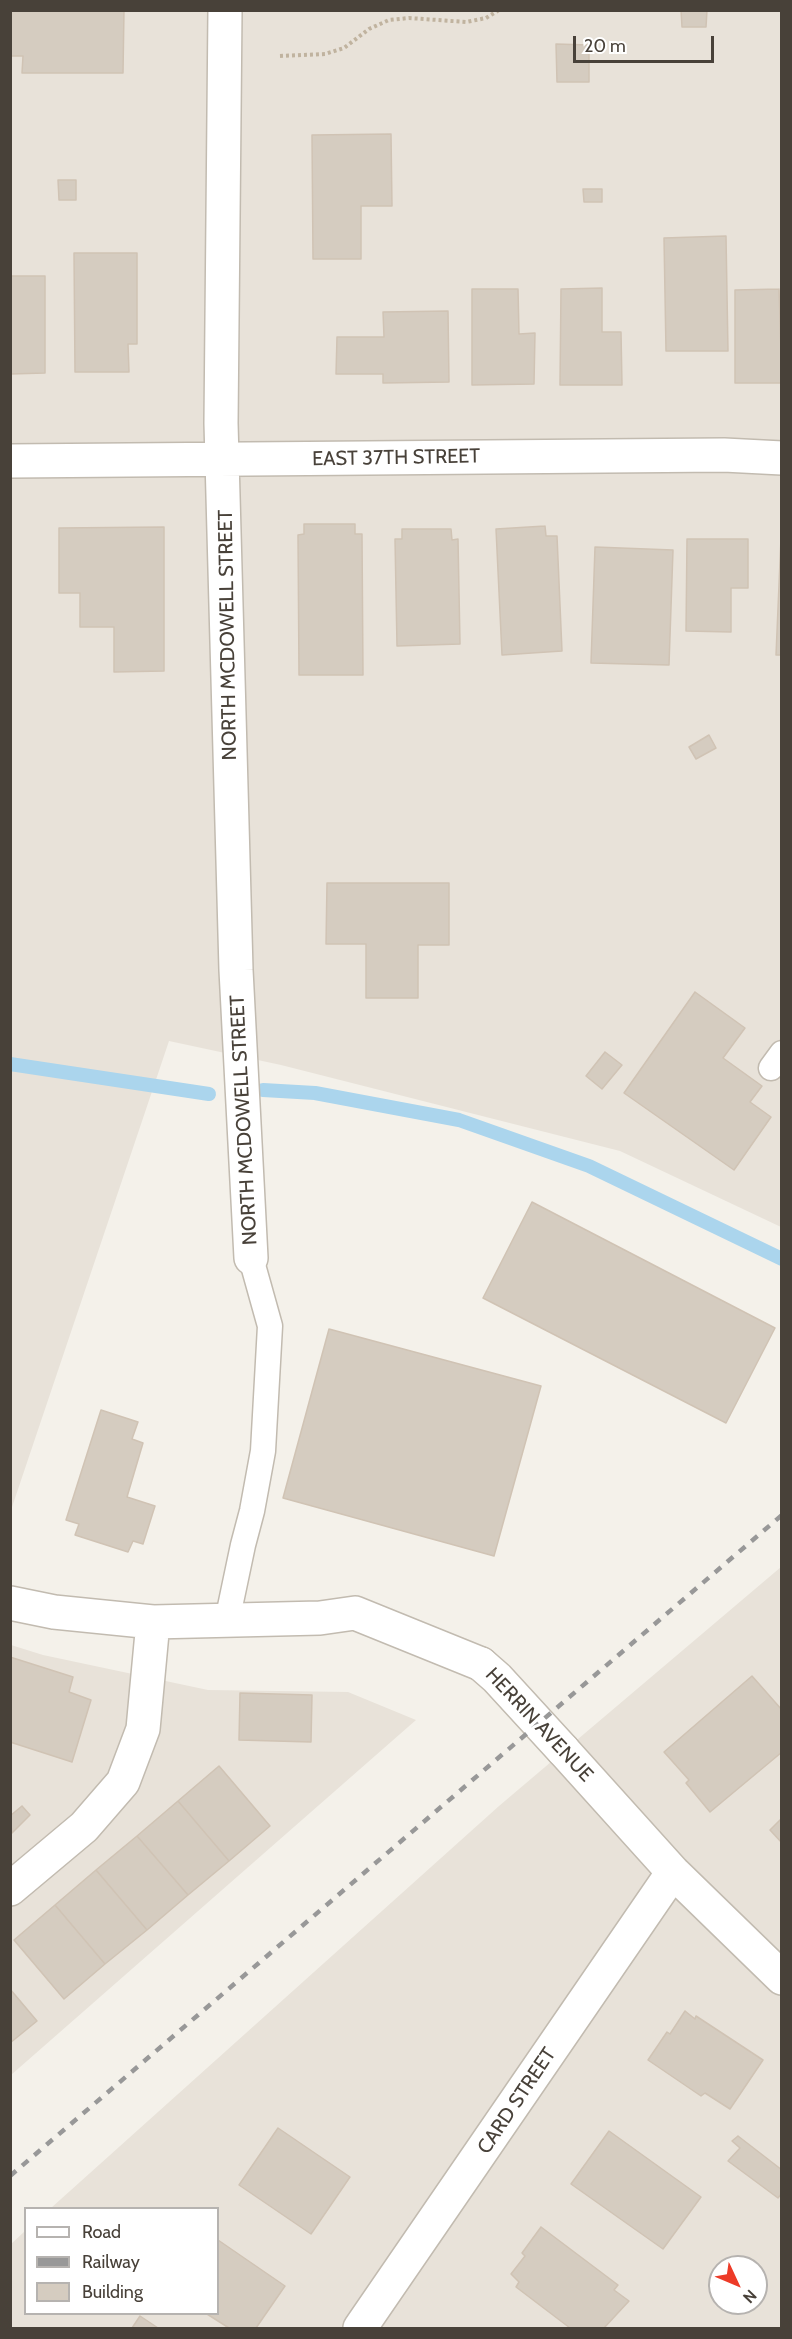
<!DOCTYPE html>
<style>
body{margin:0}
#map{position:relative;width:792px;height:2339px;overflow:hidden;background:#f4f1ea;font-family:Cabin,sans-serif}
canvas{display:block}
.frame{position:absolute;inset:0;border:12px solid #484139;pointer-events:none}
.legend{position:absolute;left:24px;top:2207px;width:195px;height:108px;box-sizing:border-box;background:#fff;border:2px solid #b6b3b0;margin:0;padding:8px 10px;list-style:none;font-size:18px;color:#484139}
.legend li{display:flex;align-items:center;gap:12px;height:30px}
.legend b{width:30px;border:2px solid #b6b3b0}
.north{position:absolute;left:708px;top:2255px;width:60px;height:60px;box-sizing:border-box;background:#fff;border:2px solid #b6b3b0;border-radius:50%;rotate:134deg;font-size:16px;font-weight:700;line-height:24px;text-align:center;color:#484139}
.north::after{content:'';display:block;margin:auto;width:21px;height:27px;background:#ed3b28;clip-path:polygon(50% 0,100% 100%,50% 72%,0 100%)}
.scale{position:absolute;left:573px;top:36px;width:141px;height:27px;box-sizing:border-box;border:3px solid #484139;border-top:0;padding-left:8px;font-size:18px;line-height:21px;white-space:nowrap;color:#484139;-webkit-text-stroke:4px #fff;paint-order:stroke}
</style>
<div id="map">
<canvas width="792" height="2339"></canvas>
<div class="frame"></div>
<ul class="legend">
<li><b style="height:8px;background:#fff"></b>Road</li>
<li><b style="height:8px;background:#989898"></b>Railway</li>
<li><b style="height:16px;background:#d5ccc0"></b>Building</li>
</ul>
<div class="north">N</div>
<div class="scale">20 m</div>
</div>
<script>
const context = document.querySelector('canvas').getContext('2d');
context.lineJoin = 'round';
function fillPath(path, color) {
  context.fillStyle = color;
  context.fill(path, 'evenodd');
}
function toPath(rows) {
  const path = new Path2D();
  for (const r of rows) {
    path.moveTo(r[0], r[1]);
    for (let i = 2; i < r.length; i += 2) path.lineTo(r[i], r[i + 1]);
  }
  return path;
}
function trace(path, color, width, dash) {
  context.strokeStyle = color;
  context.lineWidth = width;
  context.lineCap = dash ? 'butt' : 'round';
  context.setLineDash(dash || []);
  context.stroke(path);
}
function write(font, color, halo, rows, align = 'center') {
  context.font = font + ' Cabin,sans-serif';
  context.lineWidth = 6;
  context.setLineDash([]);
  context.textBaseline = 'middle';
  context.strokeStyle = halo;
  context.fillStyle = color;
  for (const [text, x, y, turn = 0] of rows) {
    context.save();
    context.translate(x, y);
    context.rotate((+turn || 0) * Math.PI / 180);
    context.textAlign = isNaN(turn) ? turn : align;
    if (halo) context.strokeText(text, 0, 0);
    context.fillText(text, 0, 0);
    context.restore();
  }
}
const residential = toPath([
 [11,11,781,11,781,1227,620,1151,281,1065,169,1041,11,1510],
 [781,1567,781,2328,11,2328,10,2245,25,2231,26,2314,218,2314,218,2208,51,2208,499,1806],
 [720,2267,756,2267,756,2303,720,2303],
 [11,1645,43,1655,208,1690,348,1692,416,1720,11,2075]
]);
const stream = toPath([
 [10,1064,209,1094],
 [263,1090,315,1093,459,1120,589,1166,782,1259]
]);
const building = toPath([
 [10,10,124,10,123,73,22,73,23,56,10,56,10,10],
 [681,10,707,10,706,27,682,27,681,10],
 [556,44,589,45,589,82,557,82,556,44],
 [391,134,392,206,361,206,361,259,313,259,312,135,391,134],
 [58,180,76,180,76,200,59,200,58,180],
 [583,189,602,189,602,202,584,202,583,189],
 [726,236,728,351,666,351,664,238,726,236],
 [74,253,137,253,137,344,128,344,129,372,75,372,74,253],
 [10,276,45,276,45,373,10,374,10,276],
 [602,288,602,332,621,332,622,385,560,385,561,289,602,288],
 [472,289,518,289,519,334,535,333,534,384,472,385,472,289],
 [779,289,782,383,735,383,735,290,779,289],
 [448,311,449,382,383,383,383,374,336,374,337,337,384,337,383,312,448,311],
 [304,524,355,524,355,534,362,534,363,675,299,675,298,535,304,534,304,524],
 [545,526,546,536,557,536,562,651,502,655,496,529,545,526],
 [164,527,164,671,114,672,114,627,80,627,80,593,59,593,59,528,164,527],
 [402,529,451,529,452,540,458,539,460,644,397,646,395,539,402,539,402,529],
 [781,538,782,538,782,655,776,655,781,538],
 [687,539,748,539,748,588,731,588,731,632,686,631,687,539],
 [595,547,673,550,669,665,591,663,595,547],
 [709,735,716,748,696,759,689,747,709,735],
 [327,883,449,883,449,945,418,945,418,998,366,998,366,944,326,944,327,883],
 [695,992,745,1028,723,1058,762,1086,750,1102,771,1117,734,1170,624,1093,695,992],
 [605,1052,622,1065,602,1089,586,1076,605,1052],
 [532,1202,775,1328,726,1423,483,1298,532,1202],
 [329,1329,541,1386,494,1556,283,1498,329,1329],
 [101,1410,138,1422,132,1439,143,1443,127,1497,155,1506,143,1544,133,1541,128,1552,75,1535,79,1524,66,1520,101,1410],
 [10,1657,73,1677,69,1692,91,1700,72,1762,10,1742,10,1657],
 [752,1676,782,1710,782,1752,710,1812,686,1783,689,1780,664,1752,752,1676],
 [240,1693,312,1695,311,1742,239,1740,240,1693],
 [219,1766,270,1826,229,1861,178,1801,219,1766],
 [178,1801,229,1861,188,1895,137,1836,178,1801],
 [22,1806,30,1815,12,1833,10,1816,22,1806],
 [782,1818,782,1843,770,1830,782,1818],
 [137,1836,188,1895,147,1930,96,1870,137,1836],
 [96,1870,147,1930,105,1964,55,1905,96,1870],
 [55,1905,105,1964,64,1999,14,1940,55,1905],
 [10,1989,37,2021,10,2043,10,1989],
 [685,2011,695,2019,696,2016,763,2060,730,2109,705,2093,701,2096,648,2060,667,2032,670,2034,685,2011],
 [278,2128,350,2177,311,2234,239,2185,278,2128],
 [609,2131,701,2197,663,2249,571,2184,609,2131],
 [738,2136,782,2170,782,2193,778,2198,728,2161,740,2148,732,2141,738,2136],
 [541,2227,618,2285,614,2290,629,2301,604,2328,570,2328,516,2287,519,2282,511,2274,525,2256,522,2253,541,2227],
 [218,2240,285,2286,256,2328,229,2328,207,2314,218,2314,218,2240],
 [140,2316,158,2328,132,2328,140,2316]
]);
const path = toPath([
 [280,56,325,54,344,48,369,29,389,20,409,18,466,22,486,18,499,10]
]);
const service = toPath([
 [771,1068,782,1053],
 [227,1621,243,1545,252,1511,263,1451,270,1326,251,1258]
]);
const pedestrian = toPath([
 [481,1664,497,1678,563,1750]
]);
const minor = toPath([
 [225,10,221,423,236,970,251,1258],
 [10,461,724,455,782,458],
 [10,1603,54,1612,153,1622,320,1618,355,1613,481,1664],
 [563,1750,673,1872,782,1978],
 [10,1889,84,1827,123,1782,143,1729,153,1622],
 [360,2328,673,1872]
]);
const rail = toPath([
 [10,2176,782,1515]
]);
const streetNames = [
 ["EAST 37TH STREET",396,458,-1],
 ["NORTH MCDOWELL STREET",228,635,-91],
 ["NORTH MCDOWELL STREET",244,1120,-93],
 ["HERRIN AVENUE",539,1725,47],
 ["CARD STREET",517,2101,-56]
];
fillPath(residential, '#e8e2d9');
trace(stream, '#abd5ed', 14);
fillPath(building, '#d5ccc0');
trace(building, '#d0c3b4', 1.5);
trace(service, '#c2bbb0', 27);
trace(pedestrian, '#c2bbb0', 36);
trace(minor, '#c2bbb0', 36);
trace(path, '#c0b39f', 4, [3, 3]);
trace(service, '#fff', 24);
trace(pedestrian, '#fff', 33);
trace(minor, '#fff', 33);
trace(rail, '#989898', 4.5, [8, 8]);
write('20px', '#484139', '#fff', streetNames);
</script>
